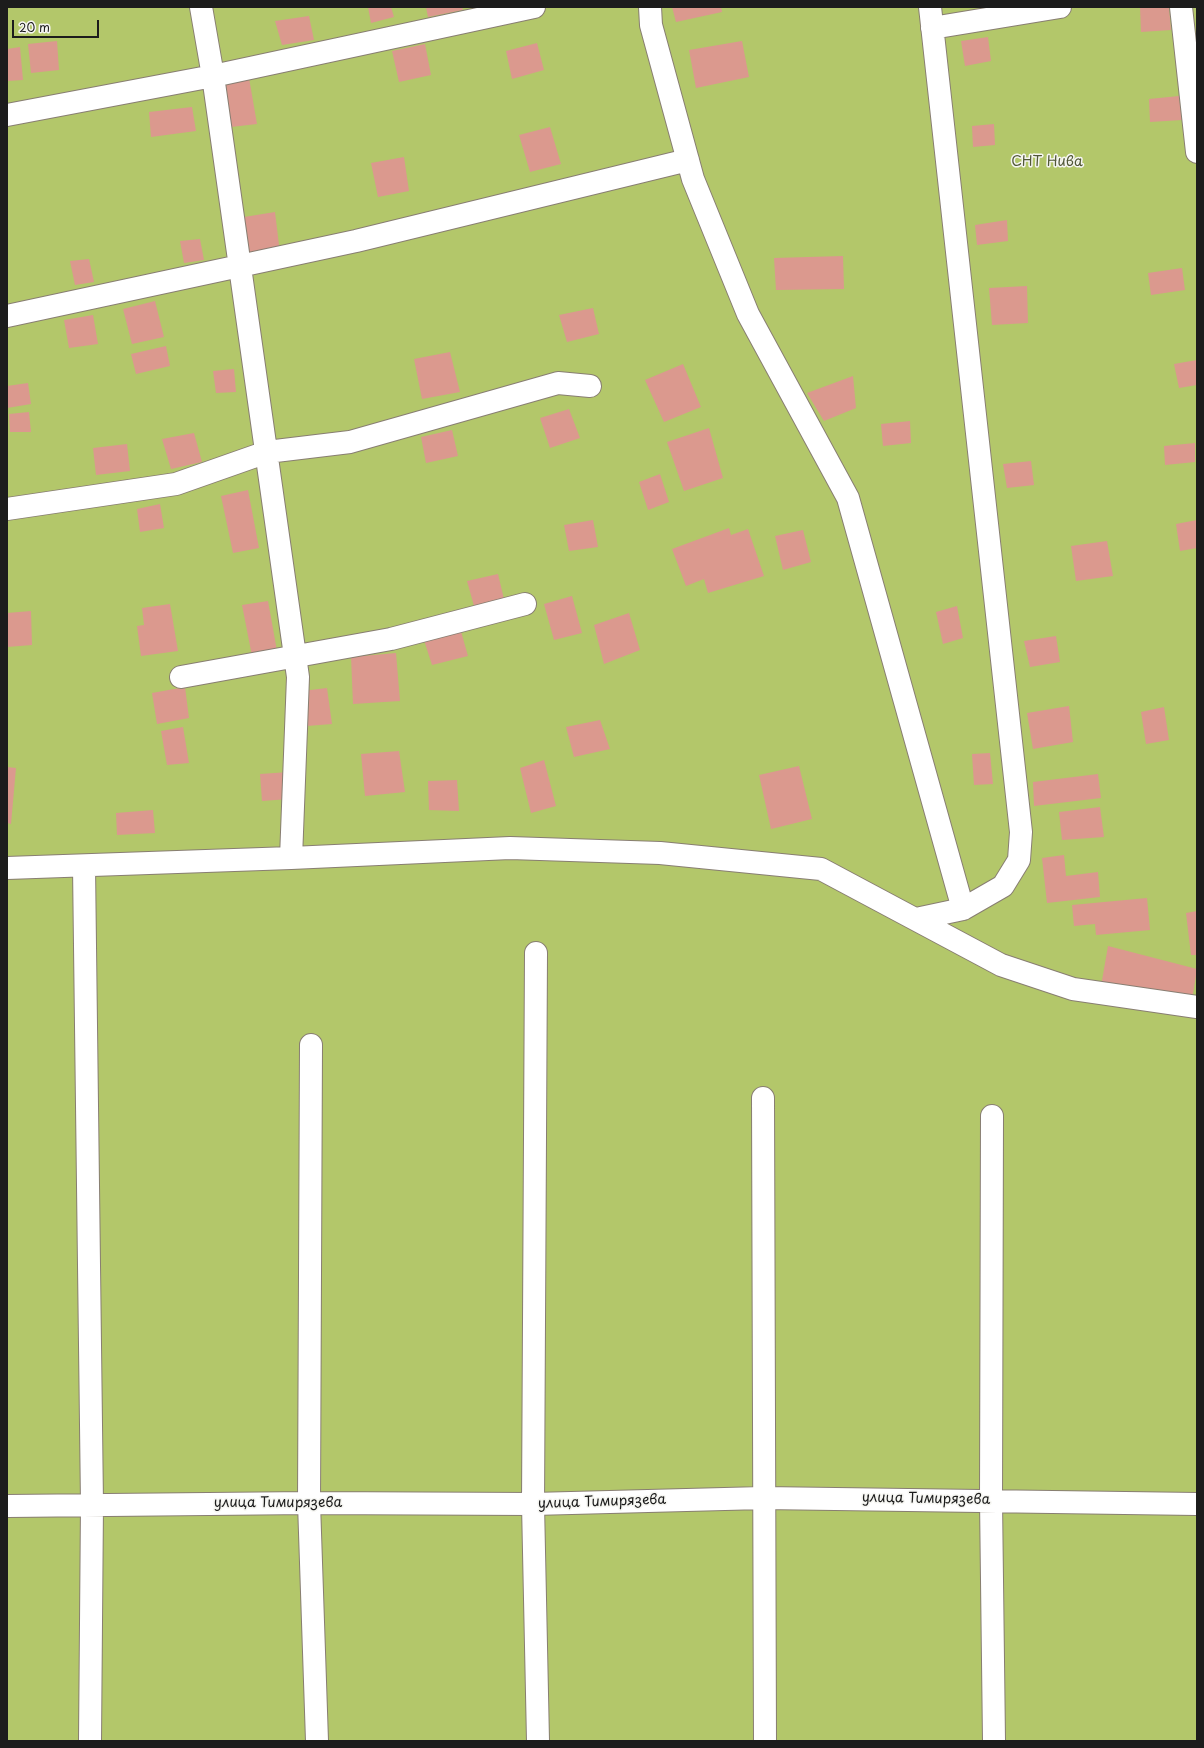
<!DOCTYPE html>
<meta charset="utf-8">
<style>
body{margin:0}
#map{position:relative;width:1204px;height:1748px;overflow:hidden;background:#f4e0c7;font-family:"Playpen Sans",sans-serif}
canvas{display:block}
.frame{position:absolute;inset:0;border:8px solid #1c1c1c;pointer-events:none}
.scale{position:absolute;left:12px;top:20px;width:87px;height:18px;box-sizing:border-box;border:2px solid #1c1c1c;border-top:0;padding-left:5px;font-size:12px;line-height:14px;white-space:nowrap;color:#1c1c1c;-webkit-text-stroke:3px #f6f6f2;paint-order:stroke}
</style>
<div id="map">
<canvas width="1204" height="1748"></canvas>
<div class="frame"></div>
<div class="scale">20 m</div>
</div>
<script>
const context = document.querySelector('canvas').getContext('2d');
context.lineJoin = 'round';
function fillPath(path, color) {
  context.fillStyle = color;
  context.fill(path, 'evenodd');
}
function toPath(rows) {
  const path = new Path2D();
  for (const r of rows) {
    path.moveTo(r[0], r[1]);
    for (let i = 2; i < r.length; i += 2) path.lineTo(r[i], r[i + 1]);
  }
  return path;
}
function trace(path, color, width, dash) {
  context.strokeStyle = color;
  context.lineWidth = width;
  context.lineCap = dash ? 'butt' : 'round';
  context.setLineDash(dash || []);
  context.stroke(path);
}
function write(font, color, halo, rows, align = 'center') {
  context.font = font + ' "Playpen Sans",sans-serif';
  context.lineWidth = 3;
  context.setLineDash([]);
  context.textBaseline = 'middle';
  context.strokeStyle = halo;
  context.fillStyle = color;
  for (const [text, x, y, turn = 0] of rows) {
    context.save();
    context.translate(x, y);
    context.rotate((+turn || 0) * Math.PI / 180);
    context.textAlign = isNaN(turn) ? turn : align;
    if (halo) context.strokeText(text, 0, 0);
    context.fillText(text, 0, 0);
    context.restore();
  }
}
const green = toPath([
 [7,7,1197,7,1197,1741,7,1741]
]);
const building = toPath([
 [368,7,391,7,394,17,371,23],
 [426,7,462,7,463,10,428,17],
 [672,7,721,7,722,12,676,22],
 [1140,7,1169,7,1171,30,1141,32],
 [309,16,314,40,282,45,275,21],
 [988,37,991,61,965,66,961,41],
 [57,41,59,70,31,73,28,44],
 [742,41,749,77,696,88,689,50],
 [537,43,544,70,512,79,506,51],
 [425,44,431,75,399,82,392,51],
 [20,47,23,80,7,81,7,49],
 [249,78,257,124,231,127,224,81],
 [1179,96,1182,120,1150,122,1149,99],
 [192,107,196,131,151,137,149,112],
 [994,124,995,145,973,147,972,126],
 [550,127,561,164,530,172,519,135],
 [404,157,409,191,378,197,371,163],
 [275,212,280,253,249,258,244,217],
 [1007,220,1008,241,977,245,975,225],
 [200,239,204,260,184,263,180,241],
 [843,256,844,289,776,290,774,258],
 [89,259,94,282,75,285,70,261],
 [1182,268,1185,290,1151,295,1148,273],
 [1027,286,1028,323,992,325,989,288],
 [155,301,164,337,132,344,123,309],
 [593,308,599,334,567,342,559,315],
 [93,315,98,344,69,348,64,320],
 [166,346,170,366,136,374,131,354],
 [450,352,460,392,422,399,414,359],
 [1197,360,1197,385,1179,388,1174,364],
 [683,364,701,407,664,422,645,380],
 [234,369,236,392,216,393,213,371],
 [853,376,856,408,824,421,807,393],
 [28,383,31,404,7,408,7,386],
 [569,409,580,438,550,448,540,418],
 [29,412,31,432,10,432,9,414],
 [910,421,911,443,883,446,881,424],
 [709,428,723,478,684,491,667,442],
 [452,430,458,456,426,463,421,437],
 [194,433,202,462,171,469,162,439],
 [1195,443,1195,462,1165,465,1164,446],
 [127,444,130,471,96,475,93,448],
 [1031,461,1034,485,1007,488,1003,464],
 [660,474,669,502,648,510,639,482],
 [248,490,259,548,233,553,221,496],
 [160,504,164,528,140,532,137,509],
 [593,520,598,547,569,551,564,525],
 [1197,520,1197,548,1180,551,1176,524],
 [729,528,731,535,748,529,764,576,708,593,704,579,686,586,672,549],
 [803,530,811,562,783,570,775,536],
 [1107,541,1113,576,1076,581,1071,546],
 [498,574,504,599,474,606,467,581],
 [572,596,582,633,554,640,544,604],
 [268,601,277,651,252,656,242,605],
 [170,604,178,651,141,656,137,626,144,625,142,608],
 [957,606,963,638,943,644,936,612],
 [31,611,32,645,7,647,7,613],
 [629,613,640,650,604,664,594,625],
 [460,628,468,656,432,665,423,637],
 [1056,636,1060,662,1030,667,1024,641],
 [396,653,400,701,353,704,351,657],
 [185,687,189,718,157,724,152,693],
 [327,688,332,724,307,726,302,691],
 [1069,706,1073,742,1033,749,1027,713],
 [1164,707,1169,740,1146,744,1141,712],
 [600,720,610,749,574,757,566,727],
 [183,727,189,763,167,765,161,731],
 [399,751,405,792,365,796,361,754],
 [990,753,993,784,974,785,972,754],
 [544,760,556,806,531,813,520,768],
 [799,766,812,819,771,829,759,775],
 [7,767,16,768,11,824,7,823],
 [289,772,289,799,262,801,260,774],
 [1098,774,1101,798,1034,806,1033,782],
 [457,780,459,811,429,810,428,781],
 [1100,807,1104,837,1062,840,1059,812],
 [153,810,155,833,117,835,116,813],
 [1064,855,1066,876,1098,872,1100,897,1047,903,1042,858],
 [1147,898,1150,930,1096,935,1095,924,1074,926,1072,905],
 [1197,911,1197,955,1191,955,1186,913],
 [1108,946,1197,969,1192,1000,1100,992]
]);
const street = toPath([
 [201,7,213,76,298,677,291,858],
 [650,7,651,25,693,179,748,314,848,498,963,909,916,919],
 [930,7,1021,832,1019,860,1003,886,963,909],
 [1181,7,1197,152],
 [932,28,1060,7],
 [7,115,213,76,534,7],
 [7,316,356,241,688,160],
 [7,509,176,484,267,452,350,442,558,383,590,386],
 [181,677,391,639,525,604],
 [84,866,92,1504,90,1741],
 [7,868,291,858,510,848,660,853,821,869,1001,965,1073,989,1197,1007],
 [536,953,533,1504,538,1741],
 [311,1045,309,1503,317,1741],
 [763,1098,765,1741],
 [992,1116,991,1500,994,1741],
 [7,1506,309,1503,533,1504,763,1498,1197,1504]
]);
const parkNames = [
 ["СНТ Нива",1047,162]
];
const streetNames = [
 ["улица Тимирязева",926,1499,1],
 ["улица Тимирязева",602,1502,-2],
 ["улица Тимирязева",278,1503]
];
fillPath(green, '#b3c76a');
fillPath(building, '#db998e');
trace(street, '#887e72', 24);
trace(street, '#fff', 22);
write('14px', '#515837', '#f6f6f2', parkNames);
write('14px', '#1c1c1c', '#f6f6f2', streetNames);
</script>
